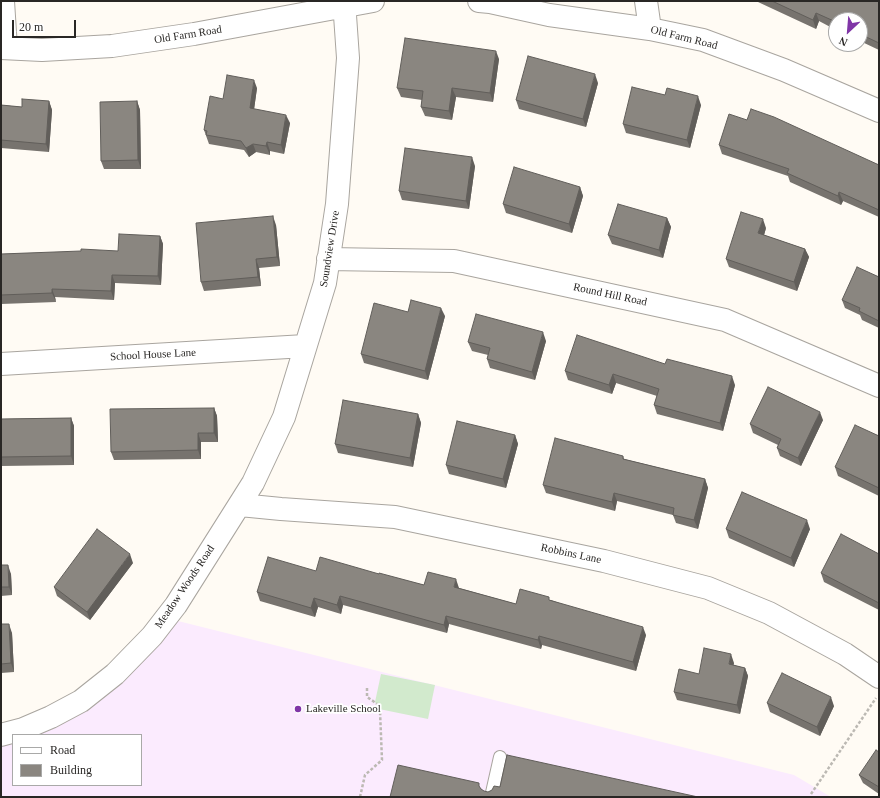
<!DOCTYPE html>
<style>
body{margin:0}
#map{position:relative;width:880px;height:798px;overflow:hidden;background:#fffbf4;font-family:Georgia,serif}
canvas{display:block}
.frame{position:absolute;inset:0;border:2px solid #292725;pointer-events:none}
.legend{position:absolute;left:12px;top:734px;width:130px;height:52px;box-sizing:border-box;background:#fff;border:1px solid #a9a9a8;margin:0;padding:5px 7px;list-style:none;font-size:12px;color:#292725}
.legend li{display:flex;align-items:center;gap:8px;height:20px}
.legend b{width:20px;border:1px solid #a9a9a8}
.north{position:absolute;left:828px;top:12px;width:40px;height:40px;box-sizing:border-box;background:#fff;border:1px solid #a9a9a8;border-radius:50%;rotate:206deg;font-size:11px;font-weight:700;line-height:16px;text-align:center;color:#292725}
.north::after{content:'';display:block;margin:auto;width:14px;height:18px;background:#8036a7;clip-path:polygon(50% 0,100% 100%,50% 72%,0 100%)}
.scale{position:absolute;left:12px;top:20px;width:64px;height:18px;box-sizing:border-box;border:2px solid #292725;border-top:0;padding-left:5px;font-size:12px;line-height:14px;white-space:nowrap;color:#292725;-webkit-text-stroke:3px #fff;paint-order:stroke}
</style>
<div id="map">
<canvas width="880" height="798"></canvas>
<div class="frame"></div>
<ul class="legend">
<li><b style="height:5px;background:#fff"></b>Road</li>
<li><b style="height:11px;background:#8a8680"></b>Building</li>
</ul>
<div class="north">N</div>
<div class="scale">20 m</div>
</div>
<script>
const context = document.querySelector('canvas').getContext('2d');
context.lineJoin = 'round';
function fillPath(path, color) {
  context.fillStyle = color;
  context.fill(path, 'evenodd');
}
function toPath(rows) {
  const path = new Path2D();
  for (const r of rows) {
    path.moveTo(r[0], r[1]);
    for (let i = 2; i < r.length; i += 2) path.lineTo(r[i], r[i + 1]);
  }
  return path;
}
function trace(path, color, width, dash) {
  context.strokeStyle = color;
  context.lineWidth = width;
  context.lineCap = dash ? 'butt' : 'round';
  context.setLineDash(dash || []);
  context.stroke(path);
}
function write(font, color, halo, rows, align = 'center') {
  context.font = font + ' Georgia,serif';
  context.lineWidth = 3.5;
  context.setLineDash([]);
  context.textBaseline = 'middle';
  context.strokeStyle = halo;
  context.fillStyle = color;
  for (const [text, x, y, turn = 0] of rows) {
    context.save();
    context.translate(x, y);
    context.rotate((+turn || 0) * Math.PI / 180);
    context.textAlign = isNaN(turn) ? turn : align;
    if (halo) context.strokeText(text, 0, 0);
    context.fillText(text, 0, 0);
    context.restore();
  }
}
const education = toPath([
 [166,618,794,775,831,797,1,797,1,735,51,717],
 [13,735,141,735,141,785,13,785]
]);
const green = toPath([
 [381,674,435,685,428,719,379,709,375,702]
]);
const path = toPath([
 [811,794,876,698],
 [360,797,365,775,382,760,380,711,377,704,373,701,367,697,367,687]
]);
const lane = toPath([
 [491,797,500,757]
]);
const street = toPath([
 [3,1,6,48],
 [479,1,490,2,549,15,650,29,703,40,784,70,879,111],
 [646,1,650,29],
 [1,48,42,50,112,46,194,34,373,1],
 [328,259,454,261,725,320,879,386],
 [1,364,305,346],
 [240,505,281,509,395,517,604,561,708,588,769,613,845,654,879,677],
 [1,735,23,729,51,717,81,701,115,674,152,636,176,605,253,483,284,417,325,283,337,204,348,58,344,1]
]);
const wall = toPath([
 [758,1,879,1,879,50,860,41,860,20,836,20,836,30,819,21,816,29,758,2],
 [499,59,493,102,456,97,452,120,425,116,421,107,422,100,401,97,397,88],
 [598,83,586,127,519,109,516,100],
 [257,88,254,109,290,123,284,154,270,151,270,155,256,152,249,157,244,150,209,144,204,130,223,99],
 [665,95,701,105,690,148,626,133,623,124],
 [49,101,52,110,49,152,1,148,1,105,22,107],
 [137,101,140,110,141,169,104,169,101,161],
 [719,145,879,165,879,217,843,201,841,205,790,182,788,176,722,154],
 [475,166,469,209,402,200,399,191],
 [580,187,583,196,572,233,506,213,503,204],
 [667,218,671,227,663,258,612,244,608,235],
 [276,225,280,266,259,268,261,286,204,291,201,282],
 [766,228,764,235,805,249,809,257,797,291,729,267,726,259],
 [160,236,163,244,161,285,115,283,114,300,55,297,56,302,1,304,1,254,118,251],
 [879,277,879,328,862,320,860,315,845,308,842,300],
 [408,312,445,316,428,380,364,363,361,354],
 [546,341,535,380,490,368,487,359,488,355,472,351,468,342],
 [665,364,735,385,723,431,657,414,654,405,657,396,616,383,612,394,568,380,565,371],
 [214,408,217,416,218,442,201,442,201,459,114,460,111,452],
 [418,414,421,423,413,467,338,453,335,444],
 [71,418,74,426,74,465,1,466,1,419],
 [823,420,801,466,780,456,777,448,778,445,753,433,750,424],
 [515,435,518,444,506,488,449,474,446,465],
 [879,436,879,496,838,476,835,467],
 [623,456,624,459,705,479,708,488,698,529,676,523,673,515,617,501,615,511,546,493,543,485],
 [726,529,810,529,794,567,729,538],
 [879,554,879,610,824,582,821,573],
 [133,563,90,620,57,596,54,587],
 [1,565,11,574,12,595,1,596],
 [316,571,379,574,424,585,459,588,516,604,551,600,646,635,636,671,542,645,541,649,449,624,447,633,343,605,341,614,318,607,315,617,260,601,257,592],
 [1,624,12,633,14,672,1,673],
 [734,663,733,665,745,668,748,676,740,714,677,700,674,692,699,674],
 [767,703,834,706,820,736,770,712],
 [879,752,879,794,863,783,859,775]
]);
const shadedWall = toPath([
 [816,13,819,21,816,29,813,20],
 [496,51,499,59,493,102,490,93],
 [595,74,598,83,586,127,583,119],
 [254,80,257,88,253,117,250,108],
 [452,88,456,97,452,120,449,111],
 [698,96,701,105,690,148,687,140],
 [49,101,52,110,49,152,46,144],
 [137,101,140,110,141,169,138,160],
 [286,115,290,123,284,154,281,145],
 [267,142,270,151,270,155,266,146],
 [253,144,256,152,249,157,246,148],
 [472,157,475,166,469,209,466,201],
 [580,187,583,196,572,233,569,224],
 [839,192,843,201,841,205,838,196],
 [273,216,276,225,280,266,277,257],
 [667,218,671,227,663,258,659,250],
 [763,219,766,228,762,242,758,233],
 [160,236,163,244,161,285,158,276],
 [805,249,809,257,797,291,794,282],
 [256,259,259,268,261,286,258,277],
 [112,275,115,283,114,300,111,291],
 [52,289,55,297,56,302,52,293],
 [441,308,445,316,428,380,425,371],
 [543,332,546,341,535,380,532,372],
 [613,374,616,383,612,394,609,385],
 [732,376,735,385,723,431,720,423],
 [214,408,217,416,218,442,214,433],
 [820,412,823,420,801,466,798,458],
 [418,414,421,423,413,467,410,458],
 [71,418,74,426,74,465,71,456],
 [198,433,201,442,201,459,198,450],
 [515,435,518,444,506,488,503,479],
 [705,479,708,488,698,529,694,520],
 [614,493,617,501,615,511,612,502],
 [807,520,810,529,794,567,791,558],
 [130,554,133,563,90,620,87,612],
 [8,565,11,574,12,595,9,587],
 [456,579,459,588,457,596,454,587],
 [340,596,343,605,341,614,337,605],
 [314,598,318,607,315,617,311,608],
 [446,616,449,624,447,633,444,625],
 [9,624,12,633,14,672,11,663],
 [643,627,646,635,636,671,633,662],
 [539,636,542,645,541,649,538,640],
 [731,654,734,663,732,673,729,664],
 [745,668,748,676,740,714,737,705],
 [831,697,834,706,820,736,817,727]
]);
const building = toPath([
 [772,1,879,1,879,43,860,34,860,20,836,20,836,22,816,13,813,20,772,1],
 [405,38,496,51,490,93,452,88,449,111,421,107,423,91,397,88,405,38],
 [528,56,595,74,583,119,516,100,528,56],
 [227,75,254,80,250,108,286,115,281,145,267,142,266,146,253,144,246,148,241,141,206,135,207,131,204,130,210,96,223,99,227,75],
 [632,87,665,95,667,88,698,96,687,140,623,124,632,87],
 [22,99,49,101,46,144,1,140,1,105,22,107,22,99],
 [137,101,138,160,101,161,100,102,137,101],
 [751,109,774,117,879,165,879,210,839,192,838,196,787,173,789,169,719,145,729,114,747,120,751,109],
 [405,148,472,157,466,201,399,191,405,148],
 [514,167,580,187,569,224,503,204,514,167],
 [618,204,667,218,659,250,608,235,618,204],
 [741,212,763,219,758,233,805,249,794,282,726,259,741,212],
 [273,216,277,257,256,259,258,277,201,282,196,223,273,216],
 [119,234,160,236,158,276,112,275,111,291,52,289,52,293,1,295,1,254,81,251,81,249,118,251,119,234],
 [857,267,879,277,879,321,859,311,860,308,842,300,857,267],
 [411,300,441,308,425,371,361,354,374,303,408,312,411,300],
 [476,314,543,332,532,372,487,359,490,348,468,342,476,314],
 [577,335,665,364,667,359,732,376,720,423,654,405,659,389,613,374,609,385,565,371,577,335],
 [768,387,820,412,798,458,777,448,781,439,750,424,768,387],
 [343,400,418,414,410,458,335,444,343,400],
 [214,408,214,433,198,433,198,450,111,452,110,409,214,408],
 [71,418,71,456,1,457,1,419,71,418],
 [457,421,515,435,503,479,446,465,457,421],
 [855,425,879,436,879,488,835,467,855,425],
 [555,438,623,456,623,459,705,479,694,520,673,515,674,508,614,493,612,502,543,485,555,438],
 [742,492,807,520,791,558,726,529,742,492],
 [97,529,130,554,87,612,54,587,97,529],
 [841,534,879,554,879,603,821,573,841,534],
 [268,557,316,571,320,557,379,574,379,573,424,585,428,572,456,579,454,587,516,604,520,589,549,597,549,600,643,627,633,662,539,636,538,640,446,616,444,625,340,596,337,605,314,598,311,608,257,592,268,557],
 [1,565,8,565,9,587,1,587,1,565],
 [1,624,9,624,11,663,1,664,1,624],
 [704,648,731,654,729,664,745,668,737,705,674,692,679,669,699,674,704,648],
 [782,673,831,697,817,727,767,703,782,673],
 [876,750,879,752,879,787,859,775,876,750],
 [507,755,698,797,390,797,398,765,479,783,479,786,481,789,484,791,488,792,492,790,494,786,500,787,507,755]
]);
const markers = [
 [298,709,4,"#8036a7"]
];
const streetNames = [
 ["Old Farm Road",188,35,-9],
 ["Old Farm Road",684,38,14],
 ["Soundview Drive",330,249,-81],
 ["Round Hill Road",610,295,12],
 ["School House Lane",153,355,-3],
 ["Robbins Lane",571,554,12],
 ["Meadow Woods Road",185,587,-56]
];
const poiNames = [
 ["Lakeville School",306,709]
];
fillPath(education, '#fbebfe');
fillPath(green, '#d2eacd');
trace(lane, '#a9a59f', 14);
trace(street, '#a9a59f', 24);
trace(path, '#bcb9b3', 2.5, [3, 2]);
trace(lane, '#fff', 12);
trace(street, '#fff', 22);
fillPath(wall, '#77736e');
fillPath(shadedWall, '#615e5a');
fillPath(building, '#8a8680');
trace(building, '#615e5a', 1);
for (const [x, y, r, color] of markers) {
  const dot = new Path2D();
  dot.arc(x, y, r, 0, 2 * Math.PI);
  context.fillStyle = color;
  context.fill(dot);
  trace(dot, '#fff', 1.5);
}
write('11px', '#292725', '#fff', streetNames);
write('11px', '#292725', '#fff', poiNames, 'left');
</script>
